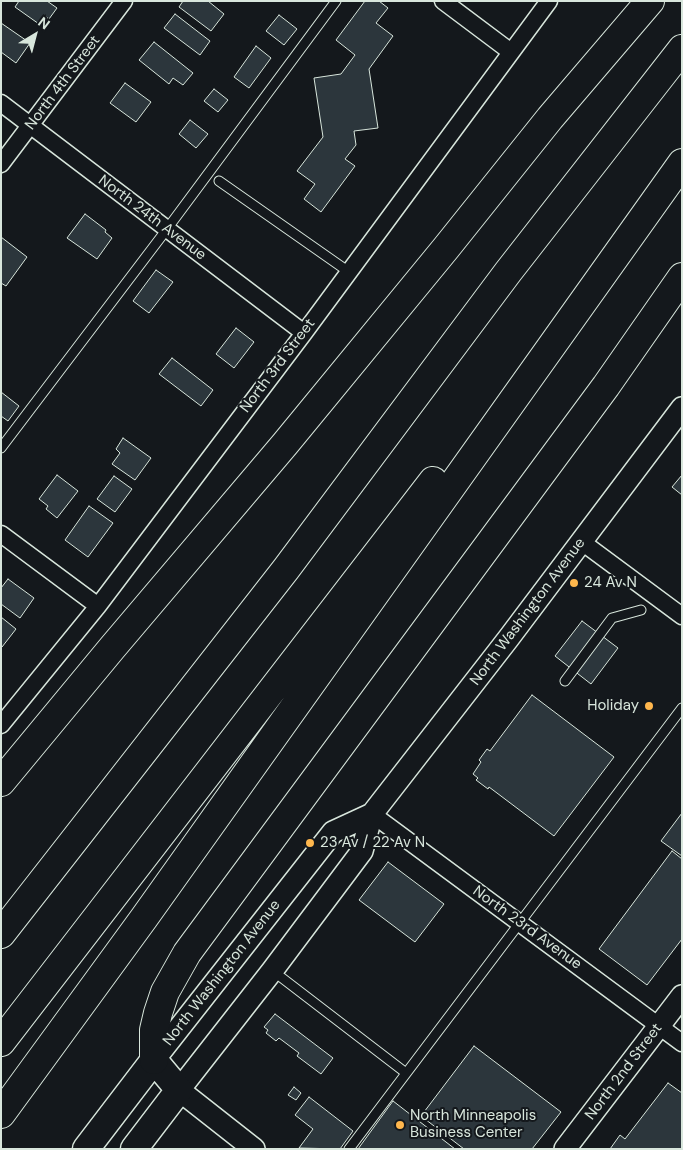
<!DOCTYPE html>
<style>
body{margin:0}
#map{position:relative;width:683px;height:1150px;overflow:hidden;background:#14181c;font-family:"DM Sans",sans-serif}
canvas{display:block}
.frame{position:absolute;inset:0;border:2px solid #d8e6dc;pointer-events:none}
.north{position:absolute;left:10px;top:10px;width:50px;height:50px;-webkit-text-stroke:4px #14181c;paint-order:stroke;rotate:37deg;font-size:14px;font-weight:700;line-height:20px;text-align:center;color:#d8e6dc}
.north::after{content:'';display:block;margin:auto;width:18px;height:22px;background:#d8e6dc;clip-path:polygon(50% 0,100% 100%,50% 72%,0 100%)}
</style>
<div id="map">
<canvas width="683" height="1150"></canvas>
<div class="frame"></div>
<div class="north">N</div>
</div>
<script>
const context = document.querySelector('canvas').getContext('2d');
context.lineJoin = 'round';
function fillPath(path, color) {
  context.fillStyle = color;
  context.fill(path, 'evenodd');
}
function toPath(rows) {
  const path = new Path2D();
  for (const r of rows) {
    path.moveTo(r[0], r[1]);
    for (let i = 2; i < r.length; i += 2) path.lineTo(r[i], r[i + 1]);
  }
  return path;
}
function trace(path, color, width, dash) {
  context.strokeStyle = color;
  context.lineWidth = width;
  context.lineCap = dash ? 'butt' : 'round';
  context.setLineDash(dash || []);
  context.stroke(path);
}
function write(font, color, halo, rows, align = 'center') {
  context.font = font + ' "DM Sans",sans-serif';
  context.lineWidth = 4;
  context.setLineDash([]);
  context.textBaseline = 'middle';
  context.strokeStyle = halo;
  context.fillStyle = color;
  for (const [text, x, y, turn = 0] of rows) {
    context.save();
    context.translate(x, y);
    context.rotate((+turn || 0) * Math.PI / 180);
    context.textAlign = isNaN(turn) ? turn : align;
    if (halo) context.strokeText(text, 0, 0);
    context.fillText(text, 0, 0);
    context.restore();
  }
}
const building = toPath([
 [19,1,47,1,57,8,49,19,45,16,39,24,15,7,19,1],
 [183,1,208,1,224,14,211,31,179,7,183,1],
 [365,1,379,1,388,8,376,23,393,36,369,69,378,128,354,131,356,145,345,159,355,166,321,212,304,199,315,184,297,171,323,137,314,78,341,74,355,55,336,40,365,1],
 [175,14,210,41,200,55,164,28,175,14],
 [279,15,297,29,284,45,266,31,279,15],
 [1,23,30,43,16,63,1,52,1,23],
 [154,42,193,73,183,85,173,78,169,84,139,60,154,42],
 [256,46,271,58,249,88,234,77,256,46],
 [125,83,151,102,136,122,110,103,125,83],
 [214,89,228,100,218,112,204,101,214,89],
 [190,120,208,134,196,148,179,134,190,120],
 [85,214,106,230,105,232,112,238,97,259,67,238,85,214],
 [1,237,27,257,6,286,1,283,1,237],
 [156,270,173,282,149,313,133,301,156,270],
 [236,328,254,342,234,368,216,354,236,328],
 [172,358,213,390,201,406,159,374,172,358],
 [1,392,19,406,8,421,1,416,1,392],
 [123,438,151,458,135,480,112,464,120,453,116,449,123,438],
 [57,475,78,491,57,518,46,509,48,506,39,499,57,475],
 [682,475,682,495,672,487,682,475],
 [114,476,132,489,115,512,97,499,114,476],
 [89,506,113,523,88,557,65,540,89,506],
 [8,579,34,598,20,618,1,604,1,588,8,579],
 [1,617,16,629,2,647,1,647,1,617],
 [582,621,618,648,591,684,555,656,582,621],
 [532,695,614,757,554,836,489,787,488,789,476,780,478,778,473,774,481,762,479,760,487,749,490,751,532,695],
 [682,813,682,856,661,841,682,813],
 [672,851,682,859,682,939,647,985,599,949,672,851],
 [388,862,444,904,415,942,359,900,388,862],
 [275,1014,333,1058,321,1074,297,1056,299,1053,279,1038,276,1041,266,1033,268,1030,264,1027,275,1014],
 [474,1046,561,1112,532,1149,464,1149,421,1116,474,1046],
 [668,1083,682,1093,682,1149,610,1149,620,1135,625,1139,668,1083],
 [294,1087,301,1093,296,1100,288,1095,294,1087],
 [309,1097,353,1131,340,1149,299,1148,313,1129,295,1115,309,1097],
 [393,1101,455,1149,358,1149,393,1101]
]);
const service = toPath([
 [219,181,349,272],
 [1,448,167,229,336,1],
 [565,681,612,618,641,610],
 [273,971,406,1073],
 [349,1149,682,708]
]);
const minor = toPath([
 [443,1,511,52],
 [1,103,304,333],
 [1,164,124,1],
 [1,534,98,606],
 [582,542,682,616],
 [1,725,98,606,304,333,549,1],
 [372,814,682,1043]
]);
const tertiary = toPath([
 [154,1060,333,832,372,814],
 [254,1149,179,1090,272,971,362,851,372,814,508,639,682,408],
 [565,1149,682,996]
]);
const primary = toPath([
 [86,1149,154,1060,179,1090,134,1149]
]);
const motorway = toPath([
 [1,782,112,648,285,444,446,248,550,118,650,1],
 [1,934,286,569,508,272,682,49],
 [1,1042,433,481],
 [154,1060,154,1030,158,1013,165,992,187,953,606,386,682,277],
 [1,1114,144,918,682,163]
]);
const markers = [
 [574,583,5,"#ffb74d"],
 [649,706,5,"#ffb74d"],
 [310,843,5,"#ffb74d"],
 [400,1125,5,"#ffb74d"]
];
const streetNames = [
 ["North 4th Street",63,83,-53],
 ["North 24th Avenue",152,218,37],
 ["North 3rd Street",278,366,-53],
 ["North Washington Avenue",528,612,-53],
 ["North 23rd Avenue",527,928,36],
 ["North Washington Avenue",222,973,-52],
 ["North 2nd Street",624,1072,-53]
];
const poiNames = [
 ["24 Av N",584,583],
 ["Holiday",639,706,"right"],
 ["23 Av / 22 Av N",320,843],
 ["North Minneapolis",410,1116],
 ["Business Center",410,1133]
];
fillPath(building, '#2c363c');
trace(building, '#d8e6dc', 1);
trace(service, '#d8e6dc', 11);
trace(minor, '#d8e6dc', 19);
trace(tertiary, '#d8e6dc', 24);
trace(primary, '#d8e6dc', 29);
trace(motorway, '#d8e6dc', 30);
trace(service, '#14181c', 9);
trace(minor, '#14181c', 16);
trace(tertiary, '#14181c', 21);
trace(primary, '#14181c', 26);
trace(motorway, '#14181c', 28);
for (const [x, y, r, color] of markers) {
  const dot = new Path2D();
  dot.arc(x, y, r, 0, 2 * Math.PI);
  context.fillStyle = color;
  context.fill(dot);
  trace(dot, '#14181c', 2);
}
write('15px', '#d8e6dc', '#14181c', streetNames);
write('15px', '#d8e6dc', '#14181c', poiNames, 'left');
</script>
